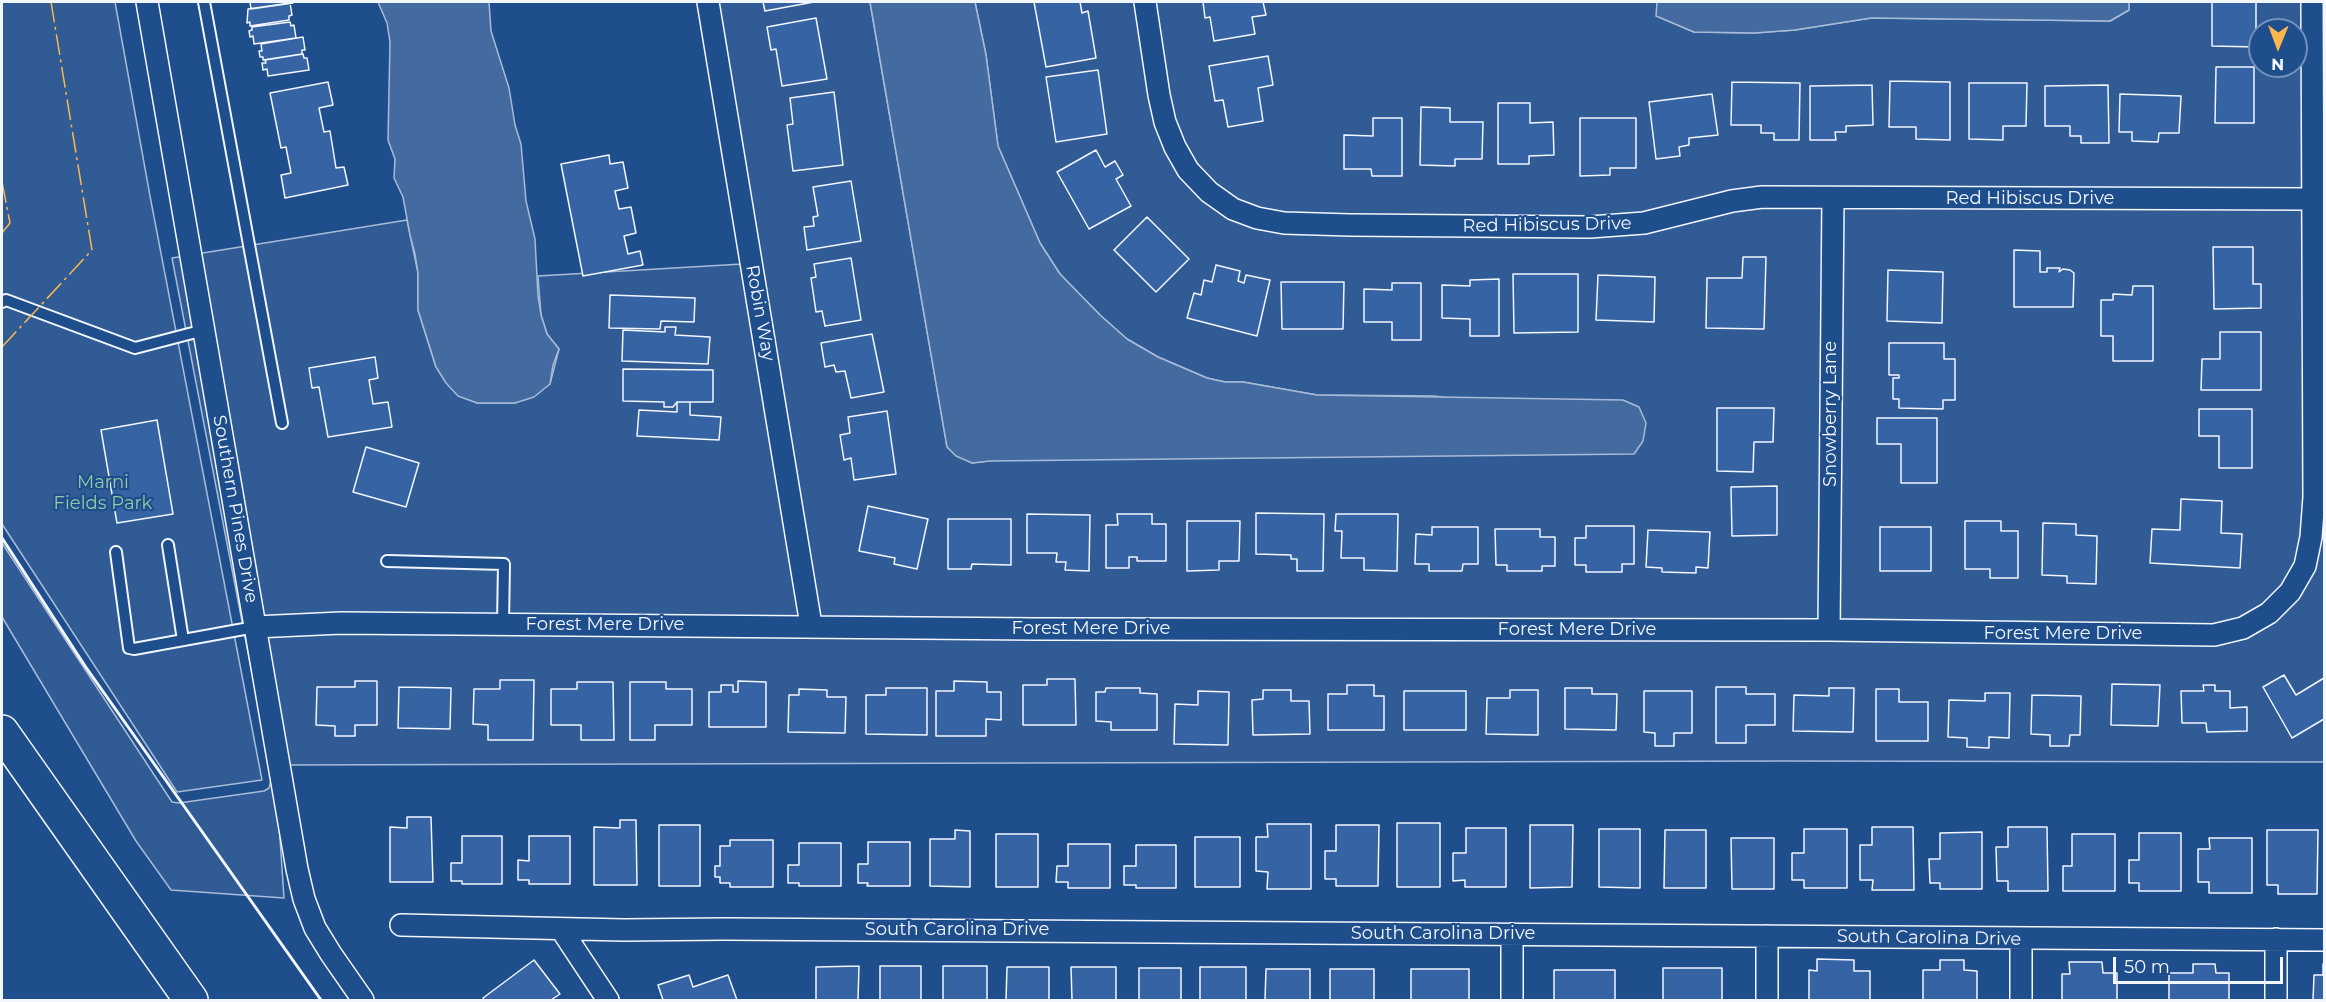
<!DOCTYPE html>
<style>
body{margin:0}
#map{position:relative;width:2326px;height:1002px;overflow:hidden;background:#1f4e8c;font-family:Montserrat,sans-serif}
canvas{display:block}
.frame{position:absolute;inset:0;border:3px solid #f2f6ff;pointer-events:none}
.north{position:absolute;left:2248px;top:18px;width:60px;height:60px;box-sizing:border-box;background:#1f4e8c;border:2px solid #7391ba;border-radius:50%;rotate:181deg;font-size:16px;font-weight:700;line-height:24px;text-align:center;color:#f2f6ff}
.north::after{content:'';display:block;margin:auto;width:21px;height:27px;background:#ffb74d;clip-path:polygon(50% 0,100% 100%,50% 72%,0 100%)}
.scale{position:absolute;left:2113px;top:957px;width:170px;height:27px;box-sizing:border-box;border:3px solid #f2f6ff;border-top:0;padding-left:8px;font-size:18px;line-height:21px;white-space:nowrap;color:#f2f6ff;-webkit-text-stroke:4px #1f4e8c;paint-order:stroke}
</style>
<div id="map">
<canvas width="2326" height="1002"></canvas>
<div class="frame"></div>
<div class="north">N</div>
<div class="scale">50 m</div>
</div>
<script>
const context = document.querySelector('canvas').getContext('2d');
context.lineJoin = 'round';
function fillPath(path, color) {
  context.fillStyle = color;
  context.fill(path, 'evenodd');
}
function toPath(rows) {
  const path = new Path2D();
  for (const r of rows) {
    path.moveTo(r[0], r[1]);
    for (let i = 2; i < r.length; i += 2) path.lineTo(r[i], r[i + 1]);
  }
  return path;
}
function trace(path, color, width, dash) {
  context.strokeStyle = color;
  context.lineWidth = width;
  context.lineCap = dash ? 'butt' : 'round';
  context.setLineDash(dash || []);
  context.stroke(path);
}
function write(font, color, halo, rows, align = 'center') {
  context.font = font + ' Montserrat,sans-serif';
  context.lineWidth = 4.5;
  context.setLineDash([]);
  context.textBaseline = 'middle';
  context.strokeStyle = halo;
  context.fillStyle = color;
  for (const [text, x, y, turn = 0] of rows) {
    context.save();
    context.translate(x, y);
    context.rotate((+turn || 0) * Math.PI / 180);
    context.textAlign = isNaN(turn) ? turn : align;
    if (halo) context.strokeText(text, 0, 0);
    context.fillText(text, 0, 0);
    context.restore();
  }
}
const built = toPath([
 [2,2,115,2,150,196,262,780,177,792,2,524,2,2],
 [701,2,870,2,947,446,972,463,1455,399,1434,396,1317,395,1243,382,1225,382,1207,378,1158,357,1127,339,1100,315,1060,274,1040,243,998,146,986,55,975,2,1657,2,1657,16,1694,32,1754,33,1795,30,1871,18,2110,21,2129,10,2129,2,2324,2,2324,762,1784,761,275,765,284,898,171,890,136,841,2,617,2,543,172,802,179,803,264,791,269,788,272,777,172,258,407,220,418,273,418,310,436,367,477,403,515,403,550,384,559,349,547,334,541,315,538,276,742,264,701,2],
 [2260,30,2296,30,2296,66,2260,66,2260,30]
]);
const water = toPath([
 [378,2,489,2,491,31,509,88,515,125,521,144,526,201,535,239,538,296,541,315,547,334,559,349,553,365,550,384,534,397,515,403,477,403,458,396,446,383,436,367,418,310,418,273,415,254,410,235,403,197,394,178,395,159,388,140,390,42,387,23,378,2],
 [870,2,975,2,986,55,998,146,1040,243,1060,274,1100,315,1127,339,1158,357,1207,378,1225,382,1243,382,1317,395,1623,400,1639,407,1646,423,1643,441,1634,454,990,461,972,463,956,456,947,447,870,2],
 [1657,2,2129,2,2129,10,2110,21,1871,18,1795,30,1754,33,1694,32,1656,16,1657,2]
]);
const building = toPath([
 [250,2,293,2,293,3,251,9,250,2],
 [763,2,814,2,765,11,763,2],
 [1034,2,1080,2,1082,13,1088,11,1096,58,1046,67,1034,2],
 [1203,2,1263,2,1266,15,1252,17,1255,34,1214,41,1210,17,1205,18,1203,2],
 [2212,2,2256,2,2256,47,2212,46,2212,2],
 [290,3,292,15,289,16,289,20,250,26,250,22,247,23,248,9,290,3],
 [816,18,827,79,782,86,776,49,771,50,767,27,816,18],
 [290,22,291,26,294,25,296,38,254,44,253,36,250,37,249,31,252,30,252,27,290,22],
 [303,37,305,50,302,50,302,54,263,60,263,57,260,57,259,51,262,51,261,44,303,37],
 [303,54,304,58,307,58,309,70,268,76,267,69,263,70,262,63,266,63,265,60,303,54],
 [1268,56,1273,85,1258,88,1263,121,1228,127,1223,100,1215,101,1209,66,1268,56],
 [2216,67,2254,67,2254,123,2215,123,2216,67],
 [1098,70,1107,134,1056,142,1046,77,1098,70],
 [1890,81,1950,82,1950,140,1916,139,1916,127,1889,127,1890,81],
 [328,82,333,105,319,108,324,132,330,131,336,168,344,167,348,185,285,198,281,175,291,173,286,147,281,148,270,93,328,82],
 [1732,82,1800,83,1799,140,1774,140,1774,133,1761,133,1761,125,1731,125,1732,82],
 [1969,83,2027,83,2026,126,2003,126,2003,140,1969,139,1969,83],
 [1872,85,1873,125,1846,126,1846,132,1835,132,1836,140,1810,140,1810,86,1872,85],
 [2108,85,2109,143,2081,143,2081,136,2070,136,2070,126,2045,126,2045,86,2108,85],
 [834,92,843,165,793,171,787,125,793,124,790,98,834,92],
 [1712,94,1718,135,1689,138,1689,145,1679,147,1680,156,1656,159,1649,102,1712,94],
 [2120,94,2181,96,2179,133,2159,133,2158,142,2132,141,2132,132,2119,132,2120,94],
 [1498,103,1530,103,1530,123,1553,122,1554,155,1529,156,1529,164,1498,164,1498,103],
 [1421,107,1450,108,1450,122,1483,122,1482,159,1455,159,1455,166,1420,165,1421,107],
 [1373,118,1402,118,1402,176,1372,176,1371,169,1344,169,1344,135,1373,136,1373,118],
 [1580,118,1636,118,1636,168,1610,168,1610,175,1580,176,1580,118],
 [1096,150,1105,167,1115,161,1123,175,1116,179,1131,206,1089,229,1057,172,1096,150],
 [609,155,610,164,623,162,628,188,615,191,619,209,631,207,636,233,624,236,628,254,640,251,643,265,583,276,561,164,609,155],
 [851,181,861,241,807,250,804,227,814,226,813,217,818,216,813,187,851,181],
 [1147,217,1189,259,1156,292,1114,250,1147,217],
 [2213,247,2253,247,2253,284,2261,284,2261,308,2214,309,2213,247],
 [2014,250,2040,251,2040,272,2047,272,2047,268,2060,268,2059,272,2063,269,2070,270,2074,273,2073,307,2014,307,2014,250],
 [1743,257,1766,257,1764,329,1706,328,1707,278,1742,278,1743,257],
 [851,258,861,320,825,326,822,311,816,312,811,278,816,277,814,264,851,258],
 [1216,265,1240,271,1238,281,1244,283,1246,275,1270,280,1257,336,1187,318,1194,293,1201,295,1204,280,1212,282,1216,265],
 [1888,270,1943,272,1942,323,1887,321,1888,270],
 [1513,274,1578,274,1578,332,1514,333,1513,274],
 [1598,275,1655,277,1654,322,1596,320,1598,275],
 [1499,279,1499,336,1470,336,1470,319,1442,318,1442,285,1470,286,1470,280,1499,279],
 [1281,282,1344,282,1343,329,1282,329,1281,282],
 [1392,283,1421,283,1421,340,1392,340,1392,322,1364,322,1364,289,1392,290,1392,283],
 [2133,286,2153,286,2153,361,2113,361,2113,336,2101,336,2101,300,2113,300,2113,294,2132,295,2133,286],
 [610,295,695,298,694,322,661,321,660,329,609,328,610,295],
 [665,327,676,327,675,335,710,337,708,364,622,361,623,330,665,332,665,327],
 [2220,332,2261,332,2261,390,2201,390,2202,359,2220,359,2220,332],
 [872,334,884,392,851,398,845,371,836,372,834,365,825,367,821,343,872,334],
 [1889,343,1944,343,1944,359,1955,359,1955,400,1943,400,1943,409,1899,408,1899,399,1893,399,1893,378,1899,378,1899,375,1889,375,1889,343],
 [375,357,378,378,369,380,373,404,388,402,392,427,328,437,319,387,312,388,309,368,375,357],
 [623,369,713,370,713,402,677,402,673,407,664,407,664,402,623,401,623,369],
 [677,402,690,402,690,415,721,417,719,440,637,436,639,410,677,412,677,402],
 [1717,408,1774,408,1773,442,1754,442,1753,472,1717,471,1717,408],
 [2199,409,2252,409,2252,468,2219,468,2219,436,2199,436,2199,409],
 [887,411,896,474,854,480,851,458,844,460,840,435,850,433,848,417,887,411],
 [1877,418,1937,418,1937,483,1901,483,1901,444,1877,444,1877,418],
 [157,420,173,514,117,523,101,430,157,420],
 [366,447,419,463,406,507,353,492,366,447],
 [1777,486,1777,535,1732,536,1731,487,1777,486],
 [2181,499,2222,501,2221,533,2242,534,2240,568,2150,563,2152,529,2180,530,2181,499],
 [868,506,928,519,917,569,894,564,895,558,859,551,868,506],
 [1256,513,1324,514,1323,571,1297,571,1297,559,1291,559,1291,555,1256,554,1256,513],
 [1027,514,1090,515,1089,571,1065,570,1066,562,1056,562,1057,553,1027,553,1027,514],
 [1117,514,1152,514,1152,524,1166,524,1166,561,1137,561,1137,557,1129,557,1129,568,1106,568,1106,525,1118,525,1117,514],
 [1336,514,1398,514,1397,571,1364,570,1364,558,1341,558,1342,531,1335,531,1336,514],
 [948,519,1011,519,1011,565,972,564,971,569,948,569,948,519],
 [1187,521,1240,521,1239,561,1219,561,1219,570,1187,571,1187,521],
 [1965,521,2001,521,2001,531,2018,531,2018,578,1990,578,1990,569,1965,569,1965,521],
 [2043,523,2076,524,2076,535,2097,536,2096,584,2067,583,2067,576,2042,575,2043,523],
 [1586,526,1634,526,1634,564,1622,564,1622,572,1586,572,1586,565,1575,565,1575,538,1586,538,1586,526],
 [1432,527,1478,527,1478,564,1463,564,1462,571,1429,571,1429,564,1415,564,1416,534,1432,535,1432,527],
 [1880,527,1931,527,1931,571,1880,571,1880,527],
 [1495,529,1540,529,1540,537,1555,537,1555,566,1542,566,1542,571,1507,571,1507,565,1496,565,1495,529],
 [1648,530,1710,532,1708,568,1696,567,1696,573,1662,572,1662,568,1646,567,1648,530],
 [2284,675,2296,695,2324,678,2324,719,2292,738,2263,687,2284,675],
 [1047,679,1075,679,1076,725,1023,725,1023,685,1047,685,1047,679],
 [500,680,534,680,533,740,488,740,488,725,473,724,474,689,500,689,500,680],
 [355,681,377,681,377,725,355,725,355,736,335,736,335,726,316,725,317,687,355,687,355,681],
 [738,681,766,682,766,727,709,727,709,692,721,692,721,685,733,685,733,692,738,692,738,681],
 [954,681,987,682,987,692,1001,692,1001,720,986,719,986,736,936,736,936,691,954,691,954,681],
 [577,682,613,682,614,740,581,740,581,725,551,725,551,689,577,689,577,682],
 [630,682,666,682,666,689,692,689,692,725,655,725,655,740,630,740,630,682],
 [2112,684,2160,685,2158,726,2111,725,2112,684],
 [1347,685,1374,685,1374,696,1384,696,1384,730,1328,730,1328,694,1347,694,1347,685],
 [2203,685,2215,685,2215,691,2230,691,2230,708,2247,707,2247,731,2207,732,2206,723,2182,723,2181,691,2204,691,2203,685],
 [399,687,451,688,450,729,398,728,399,687],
 [1716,687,1746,687,1746,694,1775,694,1775,725,1746,725,1746,743,1716,743,1716,687],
 [886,688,927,688,927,735,866,734,866,695,886,695,886,688],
 [1106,688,1140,688,1140,693,1157,694,1157,730,1111,730,1111,722,1096,721,1096,692,1105,692,1106,688],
 [1565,688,1592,688,1592,694,1617,694,1616,730,1565,729,1565,688],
 [1829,688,1854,688,1853,732,1793,731,1794,695,1829,696,1829,688],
 [799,689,827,690,827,697,846,697,845,733,788,732,789,695,799,695,799,689],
 [1876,689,1899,689,1899,702,1928,702,1928,741,1876,741,1876,689],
 [1263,690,1291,690,1291,701,1309,701,1310,734,1253,735,1252,700,1263,699,1263,690],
 [1510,690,1538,690,1538,735,1486,734,1487,698,1510,698,1510,690],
 [1198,691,1229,692,1228,745,1174,744,1175,704,1198,705,1198,691],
 [1404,691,1466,691,1466,730,1404,730,1404,691],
 [1644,691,1692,691,1692,733,1674,733,1674,746,1655,746,1655,733,1644,732,1644,691],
 [1985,693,2010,693,2009,738,1989,737,1989,748,1967,747,1967,738,1948,737,1949,700,1985,701,1985,693],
 [2032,695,2081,696,2080,735,2070,735,2069,746,2050,746,2050,735,2031,734,2032,695],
 [407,817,431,817,433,882,390,882,390,827,407,828,407,817],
 [620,820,636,820,637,885,594,885,594,827,620,828,620,820],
 [1397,823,1440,823,1440,887,1397,887,1397,823],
 [1267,824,1311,824,1311,889,1267,889,1268,872,1256,871,1256,837,1268,837,1267,824],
 [659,825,700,825,700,886,659,886,659,825],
 [1336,825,1379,825,1378,886,1336,886,1336,879,1325,879,1325,851,1336,851,1336,825],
 [1530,825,1573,825,1572,887,1530,888,1530,825],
 [1872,827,1913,827,1914,890,1872,890,1873,880,1860,880,1860,845,1872,845,1872,827],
 [2008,827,2047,827,2048,891,2008,891,2008,881,1997,881,1996,847,2008,847,2008,827],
 [1466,828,1506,828,1506,887,1465,887,1465,880,1453,881,1453,853,1466,853,1466,828],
 [1599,829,1640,829,1640,888,1599,887,1599,829],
 [1804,829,1847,829,1847,888,1804,888,1804,880,1792,880,1792,853,1804,853,1804,829],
 [955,830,970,831,970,887,930,886,930,839,955,839,955,830],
 [1665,830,1706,830,1706,888,1664,888,1665,830],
 [2267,830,2318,830,2317,894,2278,894,2278,885,2267,885,2267,830],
 [1982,832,1982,889,1940,889,1940,883,1930,883,1929,859,1940,859,1940,833,1982,832],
 [2139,833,2181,833,2181,891,2139,891,2139,883,2129,883,2129,860,2139,860,2139,833],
 [996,834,1038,834,1038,887,996,887,996,834],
 [2072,834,2115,834,2115,891,2063,891,2063,866,2072,866,2072,834],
 [462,836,502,836,502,884,462,884,462,881,451,881,451,863,462,863,462,836],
 [529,836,570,836,570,884,529,884,529,880,518,880,518,860,529,861,529,836],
 [1195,837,1240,837,1240,887,1195,887,1195,837],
 [1731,838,1774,838,1774,889,1732,889,1731,838],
 [2209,838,2252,838,2252,893,2209,893,2209,882,2198,882,2198,849,2210,849,2209,838],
 [730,840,773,840,773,887,730,887,730,883,720,883,720,877,715,877,715,866,720,866,720,846,730,846,730,840],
 [868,842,910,842,910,886,867,886,868,883,858,883,858,864,868,864,868,842],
 [799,843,841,843,841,886,799,886,799,883,788,883,788,865,799,865,799,843],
 [1068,844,1110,844,1110,888,1068,888,1068,882,1056,882,1057,866,1068,866,1068,844],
 [1136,845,1176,845,1176,888,1136,888,1136,885,1124,885,1124,866,1136,866,1136,845],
 [1817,959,1854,960,1854,971,1870,971,1870,1000,1809,1000,1809,970,1817,971,1817,959],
 [534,960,560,994,551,1000,484,1000,483,998,534,960],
 [1940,960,1964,960,1964,970,1977,971,1977,1000,1923,1000,1923,970,1940,970,1940,960],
 [2069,962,2102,962,2103,973,2117,973,2117,1000,2062,1000,2062,974,2070,974,2069,962],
 [2193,964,2215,964,2216,973,2229,973,2229,1000,2169,1000,2169,973,2193,973,2193,964],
 [2323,964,2324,964,2324,1000,2313,1000,2314,975,2323,975,2323,964],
 [859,966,858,1000,816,1000,816,967,859,966],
 [880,966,921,966,921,1000,880,1000,880,966],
 [943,966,987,966,987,1000,943,1000,943,966],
 [1007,967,1049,967,1049,1000,1006,1000,1007,967],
 [1071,967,1116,967,1116,1000,1072,1000,1071,967],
 [1200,967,1246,967,1246,1000,1200,1000,1200,967],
 [1139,968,1181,968,1181,1000,1139,1000,1139,968],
 [1663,968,1722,968,1722,1000,1663,1000,1663,968],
 [1266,969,1310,969,1310,1000,1265,1000,1266,969],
 [1330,969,1374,969,1374,1000,1330,1000,1330,969],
 [1411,969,1469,969,1469,1000,1411,1000,1411,969],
 [1554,970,1615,970,1615,1000,1554,1000,1554,970],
 [689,975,693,987,728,975,737,1000,663,1000,658,985,689,975]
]);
const service = toPath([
 [204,2,282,423],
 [2,302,6,300,135,348,204,330],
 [168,545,183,640],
 [116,552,129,648,134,649,255,627],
 [387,561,504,564,503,624]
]);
const minor = toPath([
 [147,2,297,869,304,899,315,928,331,954,363,1000],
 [708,2,811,625],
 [1145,2,1159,95,1165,122,1175,147,1188,170,1209,192,1233,209,1257,218,1284,223,1350,225,1590,227,1644,223,1732,201,1762,197,2312,199],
 [255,627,341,623,1034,629,1829,630,2214,635,2243,628,2269,613,2290,592,2305,566,2311,537,2314,497,2312,2],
 [1829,630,1833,198],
 [401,925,624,930,725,929,2324,940],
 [561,929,608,1000],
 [1512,934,1512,1000],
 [1767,1000,1767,936],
 [2021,1000,2021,939],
 [2276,1000,2276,939]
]);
const motorway = toPath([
 [2,732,191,1000]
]);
const wall = toPath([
 [2,538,85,666,321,1000]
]);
const power = toPath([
 [2,182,10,223,2,233],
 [2,347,92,250,51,2]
]);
const streetNames = [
 ["Red Hibiscus Drive",2030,199],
 ["Red Hibiscus Drive",1547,225,-1],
 ["Robin Way",760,313,80],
 ["Snowberry Lane",1831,414,-90],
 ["Southern Pines Drive",235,509,80],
 ["Forest Mere Drive",605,625],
 ["Forest Mere Drive",1091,629],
 ["Forest Mere Drive",1577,630],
 ["Forest Mere Drive",2063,634],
 ["South Carolina Drive",957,930],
 ["South Carolina Drive",1443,934],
 ["South Carolina Drive",1929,938,1]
];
const parkNames = [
 ["Marni",103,483],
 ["Fields Park",103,504]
];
fillPath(built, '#305b95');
trace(built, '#a8bbd7', 1.5);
fillPath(water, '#446ba0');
trace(water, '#a8bbd7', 1.5);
fillPath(building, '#3563a3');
trace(building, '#f2f6ff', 1.5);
trace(service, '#f2f6ff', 14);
trace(minor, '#f2f6ff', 24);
trace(motorway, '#f2f6ff', 36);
trace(service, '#1f4e8c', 10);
trace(minor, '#1f4e8c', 21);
trace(motorway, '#1f4e8c', 33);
trace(wall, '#f2f6ff', 3);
trace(power, '#ffb74d', 1.5, [21, 4.5, 3, 4.5]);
write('18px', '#f2f6ff', '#1f4e8c', streetNames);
write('18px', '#97c8a6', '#1f4e8c', parkNames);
</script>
